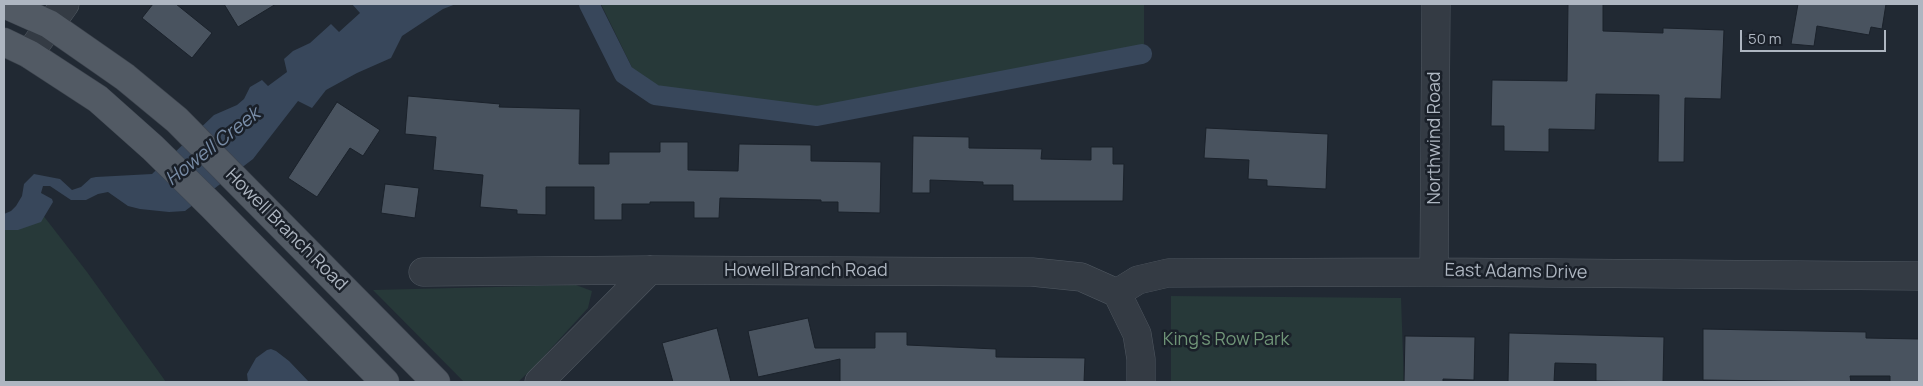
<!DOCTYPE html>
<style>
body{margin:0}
#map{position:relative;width:1923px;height:386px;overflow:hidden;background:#212933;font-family:Manrope,sans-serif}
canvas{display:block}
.frame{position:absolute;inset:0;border:5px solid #aeb6c1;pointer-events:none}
.scale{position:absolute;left:1740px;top:30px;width:146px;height:22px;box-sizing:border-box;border:2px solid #aeb6c1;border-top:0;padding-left:6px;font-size:15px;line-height:18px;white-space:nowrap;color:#aeb6c1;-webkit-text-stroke:4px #1a2029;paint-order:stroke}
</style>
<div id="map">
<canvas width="1923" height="386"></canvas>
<div class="frame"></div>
<div class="scale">50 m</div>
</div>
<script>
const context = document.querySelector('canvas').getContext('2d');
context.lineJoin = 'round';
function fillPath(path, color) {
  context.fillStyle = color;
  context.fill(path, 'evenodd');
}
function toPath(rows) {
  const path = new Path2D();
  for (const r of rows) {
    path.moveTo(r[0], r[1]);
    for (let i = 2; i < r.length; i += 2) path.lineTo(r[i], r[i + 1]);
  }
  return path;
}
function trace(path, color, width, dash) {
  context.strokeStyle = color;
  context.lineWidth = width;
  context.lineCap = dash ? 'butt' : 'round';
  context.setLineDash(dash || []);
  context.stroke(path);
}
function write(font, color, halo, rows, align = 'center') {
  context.font = font + ' Manrope,sans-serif';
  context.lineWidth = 5;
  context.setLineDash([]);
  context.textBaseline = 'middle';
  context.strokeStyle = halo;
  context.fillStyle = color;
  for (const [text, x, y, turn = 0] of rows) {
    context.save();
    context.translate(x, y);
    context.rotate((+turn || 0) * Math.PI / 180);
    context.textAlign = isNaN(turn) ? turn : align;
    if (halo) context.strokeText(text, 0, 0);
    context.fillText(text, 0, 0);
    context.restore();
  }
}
const green = toPath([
 [601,4,1144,4,1144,57,818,116,645,94],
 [32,201,87,272,166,382,4,382,4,222],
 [576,285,592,291,588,308,535,366,518,382,464,382,373,290],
 [1171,296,1401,298,1404,382,1171,382]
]);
const water = toPath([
 [352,4,456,4,443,9,402,36,391,58,357,73,326,90,312,108,298,101,253,159,185,211,169,212,140,209,128,206,108,192,98,194,86,200,71,200,50,186,43,186,41,193,52,199,53,202,41,222,18,230,4,230,4,214,11,211,16,206,22,196,24,184,34,174,60,179,72,190,81,187,91,178,96,177,152,174,214,115,237,105,244,99,250,87,262,80,268,86,287,72,284,59,293,51,310,43,331,24,339,32,360,13],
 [271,349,276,351,289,361,309,382,248,382,247,374,256,358,267,350]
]);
const canal = toPath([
 [589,4,624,74,655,95,817,116,1142,54]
]);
const building = toPath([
 [153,4,176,4,212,33,192,58,142,18,153,4],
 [224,4,276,4,238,27,224,4],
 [1568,4,1603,4,1603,31,1663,33,1663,28,1724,30,1721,99,1685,98,1684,162,1658,162,1659,95,1596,94,1595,130,1549,129,1549,152,1504,151,1504,126,1491,126,1492,80,1567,81,1568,4],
 [1798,4,1886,4,1882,29,1871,27,1869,35,1817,26,1814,46,1791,44,1798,4],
 [408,96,500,104,499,107,580,109,579,164,609,164,609,152,660,152,660,142,688,142,688,170,738,171,739,144,811,145,811,161,881,162,880,213,838,212,838,202,821,202,821,200,720,198,719,218,694,218,694,202,650,202,650,204,622,204,622,220,594,220,594,187,546,187,546,215,517,214,517,210,480,207,483,175,433,170,436,137,405,134,408,96],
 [337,102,380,130,363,156,350,148,317,197,288,178,337,102],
 [1206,128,1328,134,1326,189,1267,186,1267,180,1248,179,1249,160,1204,158,1206,128],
 [913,136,969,137,969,148,1042,149,1041,159,1091,160,1091,147,1113,147,1113,164,1124,164,1123,201,1013,201,1013,185,983,185,983,182,930,180,930,193,912,193,913,136],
 [385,184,419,188,415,218,381,213,385,184],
 [808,318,815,348,875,348,875,332,907,332,907,345,996,349,996,357,1085,358,1084,382,840,382,840,359,758,377,748,331,808,318],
 [717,328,731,382,673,382,662,343,717,328],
 [1703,329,1866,332,1866,338,1919,339,1919,382,1890,382,1890,376,1850,376,1851,382,1703,380,1703,329],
 [1509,333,1664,337,1663,382,1596,381,1596,364,1555,363,1554,382,1508,382,1509,333],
 [1405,336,1475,337,1474,380,1443,379,1443,382,1404,382,1405,336]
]);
const minor = toPath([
 [29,54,65,4],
 [423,272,650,270,1032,272,1081,277,1117,293],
 [1434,272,1436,4],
 [1117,293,1138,280,1168,273,1434,272,1919,276],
 [1117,293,1137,334,1141,359,1141,382],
 [539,382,650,270]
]);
const major = toPath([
 [4,4,49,24,125,77,177,120,436,382],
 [4,42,29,54,98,99,153,148,212,206,385,382]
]);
const streetNames = [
 ["Northwind Road",1435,138,-90],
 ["Howell Branch Road",286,230,45],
 ["Howell Branch Road",806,271],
 ["East Adams Drive",1516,272,1]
];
const parkNames = [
 ["King's Row Park",1226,340]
];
const waterNames = [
 ["Howell Creek",213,147,-38]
];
fillPath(green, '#273939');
fillPath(water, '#38475b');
trace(canal, '#38475b', 20);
fillPath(building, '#49535f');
trace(building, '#1b222b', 1);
trace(minor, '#515962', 29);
trace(major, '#3d444e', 29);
trace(minor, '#343b44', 28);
trace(major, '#525a64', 28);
write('18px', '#aeb6c1', '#1a2029', streetNames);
write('18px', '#709578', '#1a2029', parkNames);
write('italic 19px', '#798da7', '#1a2029', waterNames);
</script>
